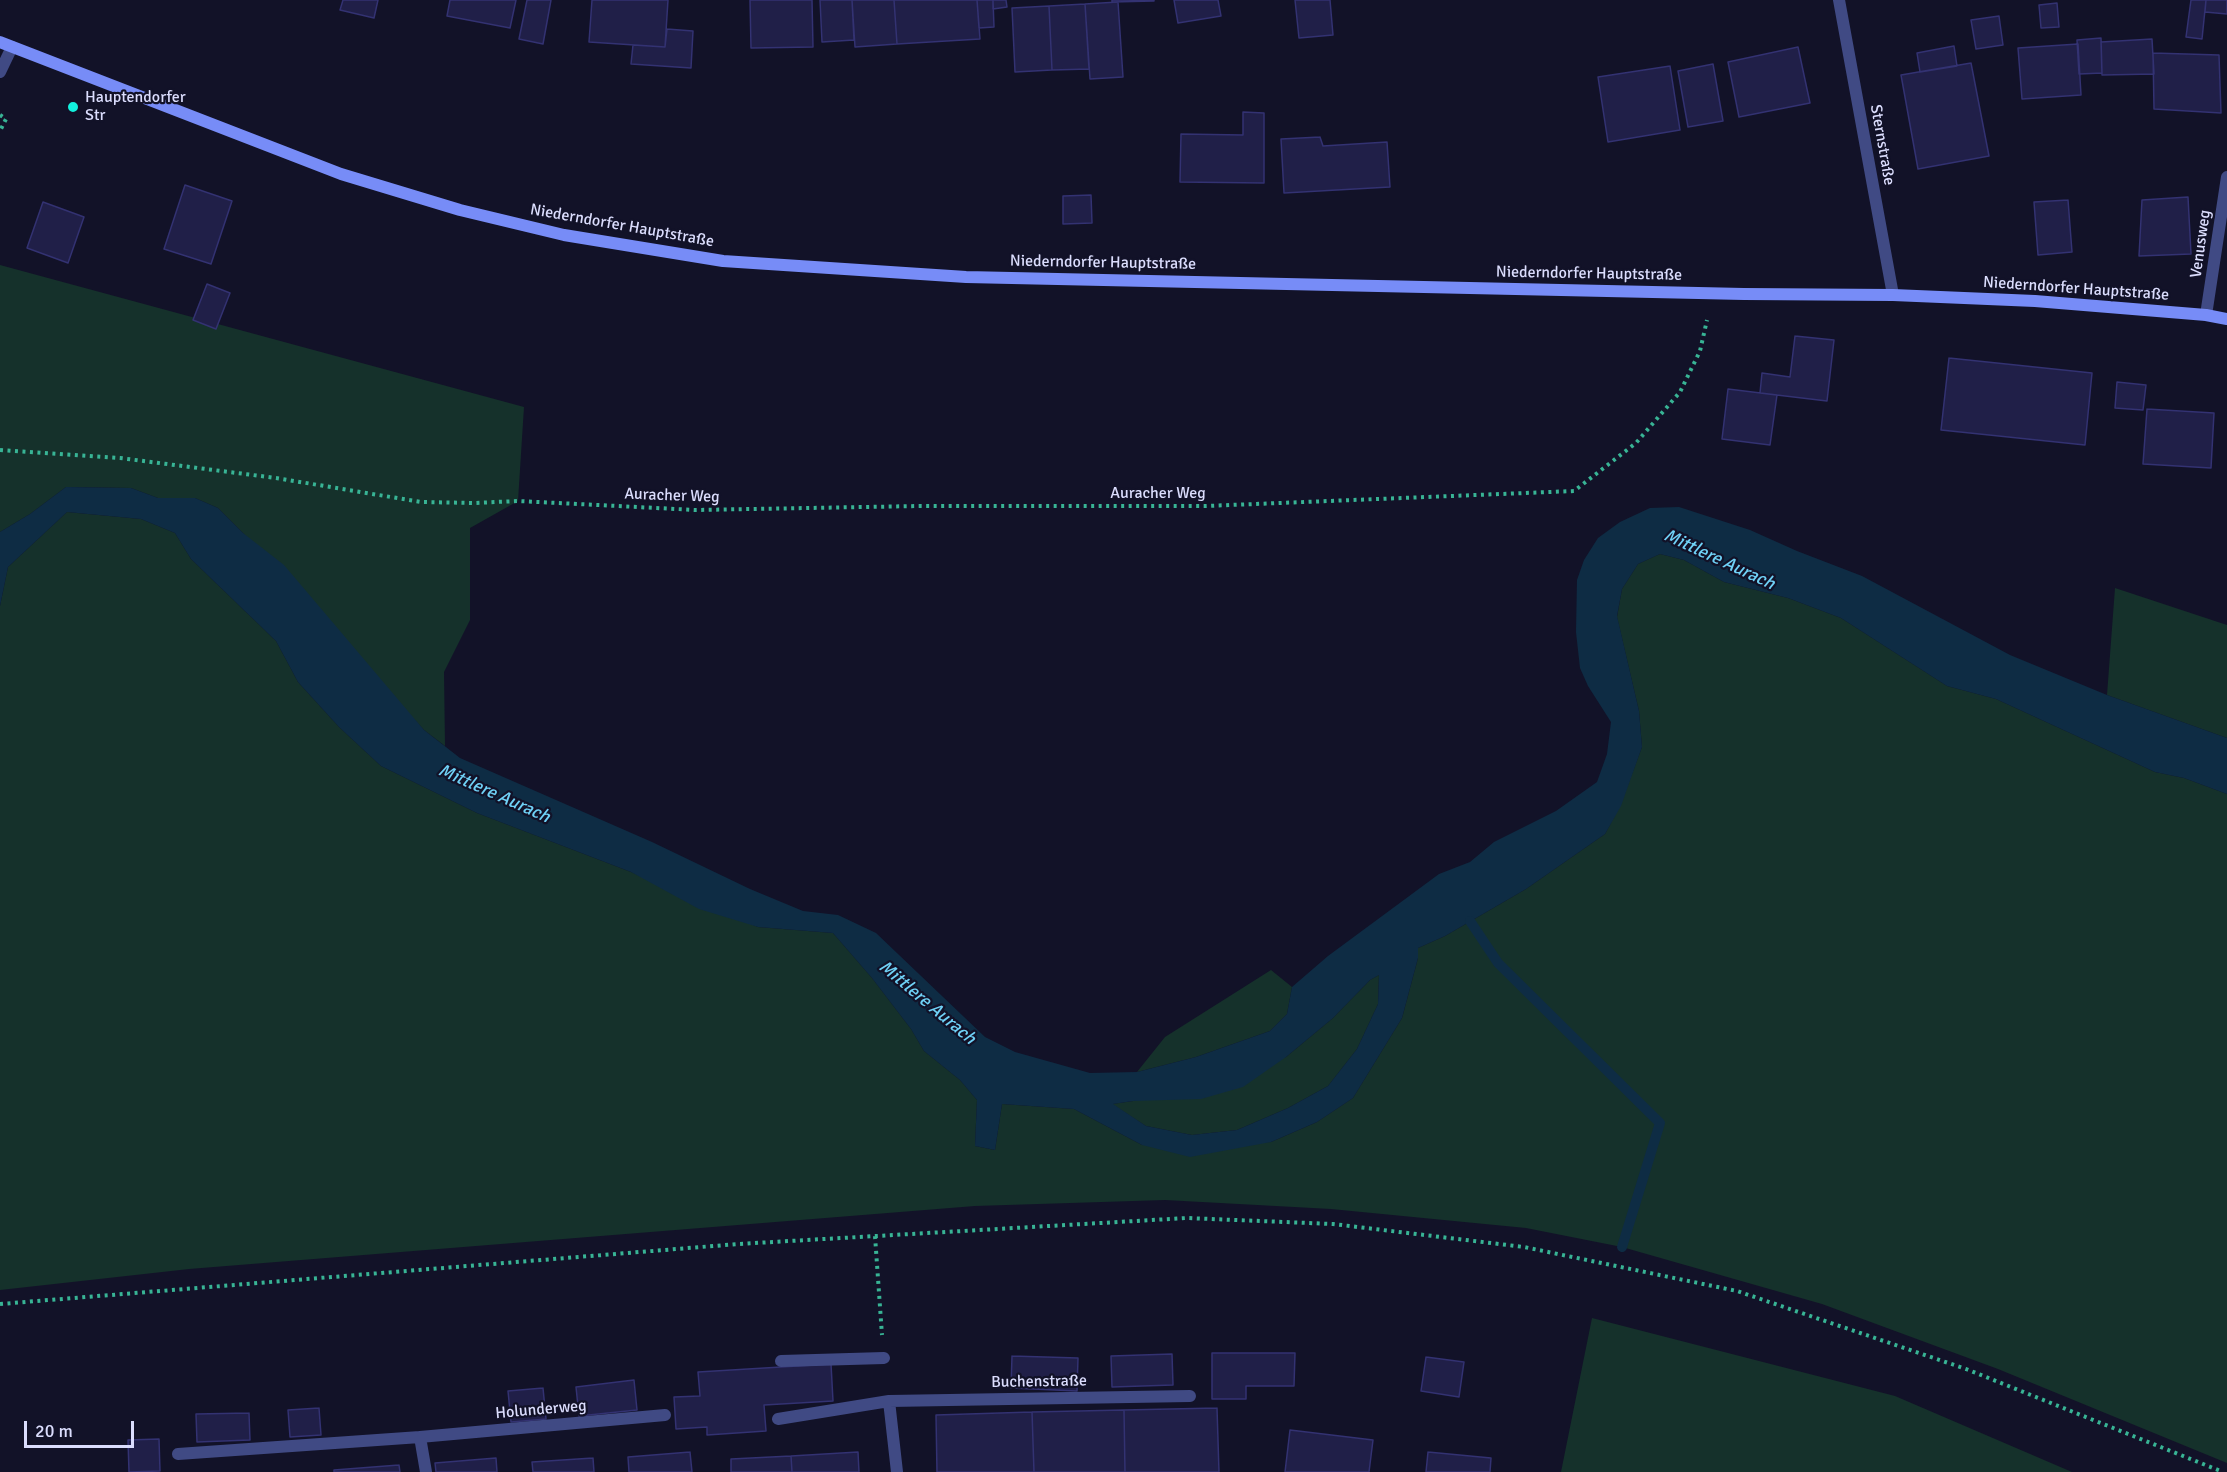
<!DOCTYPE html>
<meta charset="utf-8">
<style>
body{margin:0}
#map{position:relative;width:2227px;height:1472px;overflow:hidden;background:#121228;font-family:Signika,sans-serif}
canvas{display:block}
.scale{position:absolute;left:24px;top:1421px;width:110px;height:27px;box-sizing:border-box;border:3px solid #dbddfd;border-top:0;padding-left:8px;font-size:18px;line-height:21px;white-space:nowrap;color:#dbddfd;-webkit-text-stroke:4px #121228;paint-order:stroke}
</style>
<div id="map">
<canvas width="2227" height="1472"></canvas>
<div class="scale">20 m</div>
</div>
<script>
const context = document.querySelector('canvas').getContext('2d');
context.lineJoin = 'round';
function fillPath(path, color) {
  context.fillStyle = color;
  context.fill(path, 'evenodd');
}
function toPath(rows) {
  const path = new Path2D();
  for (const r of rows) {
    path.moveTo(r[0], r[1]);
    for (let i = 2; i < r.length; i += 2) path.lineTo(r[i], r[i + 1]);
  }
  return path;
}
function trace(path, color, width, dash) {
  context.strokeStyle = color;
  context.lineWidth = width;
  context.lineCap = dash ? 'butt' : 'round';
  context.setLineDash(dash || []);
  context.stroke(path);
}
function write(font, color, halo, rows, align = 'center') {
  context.font = font + ' Signika,sans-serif';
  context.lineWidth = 4.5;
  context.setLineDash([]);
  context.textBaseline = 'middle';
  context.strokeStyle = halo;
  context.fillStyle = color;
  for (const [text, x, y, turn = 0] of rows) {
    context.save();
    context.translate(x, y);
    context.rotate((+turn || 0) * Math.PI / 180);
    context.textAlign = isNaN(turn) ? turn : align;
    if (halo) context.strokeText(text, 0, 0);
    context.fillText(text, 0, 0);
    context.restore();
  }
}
const green = toPath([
 [0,265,524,407,518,501,470,528,470,620,444,672,445,746,424,730,243,533,218,508,195,498,158,498,131,488,66,487,30,514,0,532],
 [67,512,141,519,175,533,191,559,276,641,298,682,339,727,381,766,477,813,631,872,758,927,833,933,872,978,911,1029,924,1051,960,1080,977,1100,975,1146,995,1150,1002,1104,1074,1109,1142,1145,1271,1142,1317,1122,1353,1098,1402,1018,1418,958,1418,948,1445,936,1526,889,1582,850,1605,834,1620,806,1642,747,1639,711,1617,617,1622,589,1638,564,1660,554,1684,560,1724,582,1788,598,1841,618,1947,686,1996,699,2155,772,2184,778,2227,794,2227,1463,1998,1369,1822,1304,1622,1247,1526,1228,1331,1209,1165,1200,975,1206,189,1269,0,1290,0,606,8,567],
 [2115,588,2227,625,2227,738,2107,695],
 [1271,970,1292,987,1287,1014,1270,1031,1196,1057,1137,1072,1165,1037],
 [1379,975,1378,1004,1357,1049,1328,1086,1288,1108,1237,1130,1192,1135,1146,1126,1112,1104,1133,1101,1286,1057,1333,1018,1370,980],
 [1592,1318,1895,1396,2072,1472,1561,1472]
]);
const water = toPath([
 [66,487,131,488,158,498,195,498,218,508,243,533,284,565,424,730,460,758,652,842,750,889,803,911,838,915,876,933,985,1037,1015,1052,1090,1073,1137,1072,1196,1057,1270,1031,1287,1014,1292,987,1328,956,1439,874,1470,862,1494,842,1556,811,1597,782,1607,754,1611,722,1588,686,1580,668,1576,632,1577,580,1584,560,1598,538,1620,522,1650,508,1679,507,1750,530,1797,551,1862,576,2010,655,2107,695,2227,738,2227,794,2184,778,2155,772,1996,699,1947,686,1841,618,1788,598,1724,582,1684,560,1660,554,1638,564,1622,589,1617,616,1639,711,1642,747,1621,806,1605,834,1582,850,1526,889,1445,936,1418,948,1418,958,1402,1018,1353,1098,1317,1122,1271,1142,1190,1157,1142,1145,1074,1109,1002,1104,995,1150,975,1146,977,1100,960,1080,924,1051,911,1029,872,978,833,933,758,927,699,909,631,872,477,813,381,766,339,727,298,682,276,641,191,559,175,533,141,519,67,512,8,567,0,606,0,532,30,514],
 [1379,975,1378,1004,1357,1049,1328,1086,1288,1108,1237,1130,1192,1135,1146,1126,1113,1104,1133,1101,1201,1099,1243,1087,1286,1057,1333,1018,1370,980]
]);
const stream = toPath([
 [1470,921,1498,963,1660,1123,1622,1247]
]);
const building = toPath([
 [343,0,378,0,374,18,340,10,343,0],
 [450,0,516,0,510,28,447,16,450,0],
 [527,0,551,0,543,44,519,39,527,0],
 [592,0,668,0,665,47,589,42,592,0],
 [750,0,812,0,813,47,751,48,750,0],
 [820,0,852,0,854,40,822,42,820,0],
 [852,0,894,0,897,44,855,47,852,0],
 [894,0,977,0,980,39,897,44,894,0],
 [977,0,993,0,994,27,979,28,977,0],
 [993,0,1006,0,1007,7,993,9,993,0],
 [1112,0,1154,0,1154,1,1112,2,1112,0],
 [1174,0,1218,0,1221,16,1178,23,1174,0],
 [1295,0,1330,0,1333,35,1299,38,1295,0],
 [2191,0,2206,0,2202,39,2186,37,2191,0],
 [2206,0,2227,0,2227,14,2205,12,2206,0],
 [1118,2,1123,77,1090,79,1085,4,1118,2],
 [2057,3,2059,27,2041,28,2039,5,2057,3],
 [1085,4,1089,69,1052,70,1049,6,1085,4],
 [1049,6,1052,70,1015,72,1012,8,1049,6],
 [1999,16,2003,45,1976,49,1971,20,1999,16],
 [667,29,693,31,691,68,631,64,633,45,665,47,667,29],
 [2101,38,2102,73,2079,74,2077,40,2101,38],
 [2152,39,2154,74,2102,75,2101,42,2152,39],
 [2078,44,2081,95,2022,99,2018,48,2078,44],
 [1954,46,1957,66,1920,72,1917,53,1954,46],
 [1798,47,1810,103,1739,117,1728,62,1798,47],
 [2153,53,2219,55,2221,113,2154,109,2153,53],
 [1971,63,1989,156,1918,169,1901,75,1971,63],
 [1713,64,1723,121,1688,127,1678,71,1713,64],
 [1670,66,1680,130,1608,142,1598,77,1670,66],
 [1243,112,1264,113,1264,183,1180,182,1181,134,1243,135,1243,112],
 [1320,137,1323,146,1387,142,1390,187,1284,193,1281,139,1320,137],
 [185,185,232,201,211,264,164,249,185,185],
 [1091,195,1092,223,1063,224,1063,196,1091,195],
 [2188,197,2191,254,2139,256,2142,200,2188,197],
 [2068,200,2072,252,2038,255,2034,202,2068,200],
 [43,202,84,217,68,263,27,248,43,202],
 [207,284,230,293,216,329,193,320,207,284],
 [1795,336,1834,340,1827,401,1760,393,1762,373,1790,377,1795,336],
 [1949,358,2092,373,2085,445,1941,430,1949,358],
 [2117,382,2146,385,2143,410,2115,408,2117,382],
 [1728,389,1777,395,1770,445,1722,439,1728,389],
 [2147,409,2214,413,2211,468,2143,464,2147,409],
 [1212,1353,1295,1353,1294,1386,1246,1386,1246,1399,1212,1399,1212,1353],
 [1172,1354,1173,1385,1112,1387,1111,1356,1172,1354],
 [1012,1356,1078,1358,1077,1391,1011,1388,1012,1356],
 [1426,1357,1464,1362,1459,1397,1421,1391,1426,1357],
 [831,1364,833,1401,764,1405,766,1431,707,1435,707,1427,676,1429,674,1397,700,1396,698,1372,831,1364],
 [634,1380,637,1410,579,1416,576,1387,634,1380],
 [543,1388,546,1419,511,1422,508,1391,543,1388],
 [319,1408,321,1435,290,1437,288,1410,319,1408],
 [1217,1408,1219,1472,1125,1472,1124,1410,1217,1408],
 [1124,1410,1125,1472,1034,1472,1032,1412,1124,1410],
 [1032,1412,1034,1472,937,1472,936,1415,1032,1412],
 [249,1413,250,1440,197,1442,196,1414,249,1413],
 [1290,1430,1373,1440,1369,1472,1285,1472,1290,1430],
 [159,1439,160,1471,129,1472,128,1440,159,1439],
 [690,1452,692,1472,629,1472,628,1457,690,1452],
 [858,1452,859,1472,792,1472,791,1456,858,1452],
 [1428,1452,1491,1458,1490,1472,1426,1472,1428,1452],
 [791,1456,792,1472,731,1472,731,1459,791,1456],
 [496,1458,497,1472,436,1472,435,1463,496,1458],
 [593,1458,594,1472,533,1472,532,1462,593,1458],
 [399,1465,400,1472,334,1472,334,1470,399,1465]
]);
const path = toPath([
 [0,115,6,119,0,131],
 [0,450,120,458,276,478,421,502,474,503,518,501,696,510,920,506,1206,506,1574,491,1636,443,1680,392,1700,351,1707,320],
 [875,1236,882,1335],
 [0,1304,738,1244,1187,1218,1333,1224,1524,1247,1737,1291,1966,1369,2223,1472]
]);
const street = toPath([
 [1839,0,1893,295],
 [0,72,12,47],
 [2206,315,2227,177],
 [781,1361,884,1358],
 [889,1401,897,1472],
 [778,1419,889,1401,1190,1396],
 [420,1437,426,1472],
 [178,1454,420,1437,665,1415]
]);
const secondary = toPath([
 [0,42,341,174,460,210,564,235,723,261,966,277,1744,294,1893,295,2035,301,2206,315,2227,319]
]);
const markers = [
 [73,107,6,"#12f1de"]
];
const poiNames = [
 ["Hauptendorfer",85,98],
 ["Str",85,116]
];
const streetNames = [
 ["Sternstraße",1882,145,80],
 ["Niederndorfer Hauptstraße",622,226,10],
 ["Venusweg",2201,244,-82],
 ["Niederndorfer Hauptstraße",1103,263,1],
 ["Niederndorfer Hauptstraße",1589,274,1],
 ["Niederndorfer Hauptstraße",2076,289,4],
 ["Auracher Weg",1158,494],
 ["Auracher Weg",672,496,2],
 ["Buchenstraße",1039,1382,-1],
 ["Holunderweg",541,1410,-5]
];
const waterNames = [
 ["Mittlere Aurach",1719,560,25],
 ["Mittlere Aurach",494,794,24],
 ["Mittlere Aurach",927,1003,40]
];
fillPath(green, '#15312b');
fillPath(water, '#0e2c44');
trace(stream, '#0e2c44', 10);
fillPath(building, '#201f48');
trace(building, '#333272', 1.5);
trace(path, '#38b495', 4, [3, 4.5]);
trace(street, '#404a84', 12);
trace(secondary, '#778cf7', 12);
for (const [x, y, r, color] of markers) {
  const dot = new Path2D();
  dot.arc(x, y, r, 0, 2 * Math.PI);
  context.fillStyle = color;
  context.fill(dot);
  trace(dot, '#121228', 2);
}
write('16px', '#dbddfd', '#121228', poiNames, 'left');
write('16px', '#dbddfd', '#121228', streetNames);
write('italic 18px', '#6fd1f6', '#121228', waterNames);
</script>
